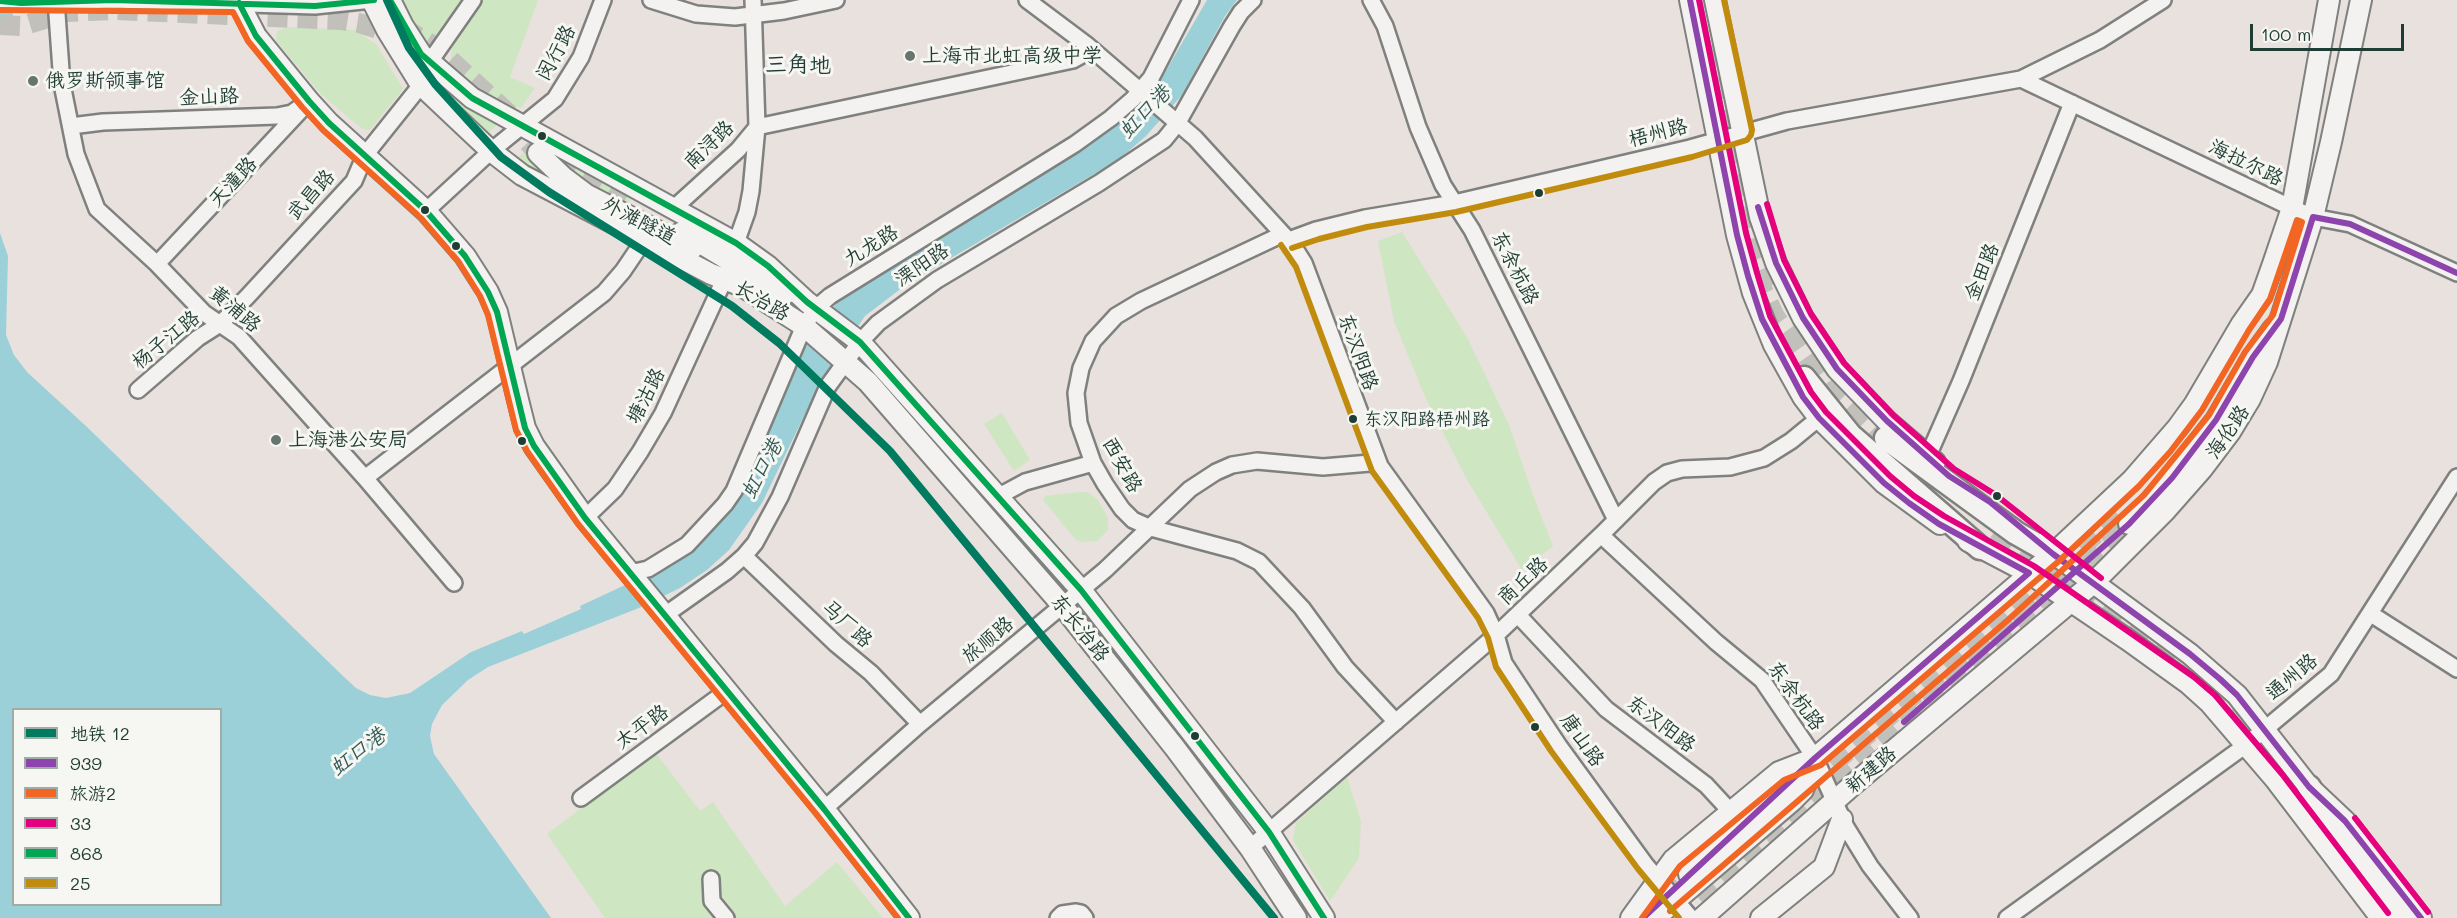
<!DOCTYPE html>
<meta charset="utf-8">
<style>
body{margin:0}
#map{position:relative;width:2457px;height:918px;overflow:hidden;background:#e9e1dd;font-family:Mali,"LXGW WenKai TC",sans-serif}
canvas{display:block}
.legend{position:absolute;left:12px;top:708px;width:210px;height:198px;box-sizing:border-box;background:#f6f6f2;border:2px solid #a0aca6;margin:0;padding:8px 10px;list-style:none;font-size:18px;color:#1f3d34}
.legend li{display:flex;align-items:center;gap:12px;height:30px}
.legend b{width:30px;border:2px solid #a0aca6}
.scale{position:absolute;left:2250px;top:24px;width:154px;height:27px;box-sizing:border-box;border:3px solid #1f3d34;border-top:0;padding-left:8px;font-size:18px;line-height:21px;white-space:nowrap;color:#1f3d34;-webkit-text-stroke:4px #f6f6f2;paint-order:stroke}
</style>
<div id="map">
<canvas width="2457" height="918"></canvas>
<ul class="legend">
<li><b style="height:8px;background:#007b5f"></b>地铁 12</li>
<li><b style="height:8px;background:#8e44ad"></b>939</li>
<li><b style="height:8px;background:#f26522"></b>旅游2</li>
<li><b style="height:8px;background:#e5007d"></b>33</li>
<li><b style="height:8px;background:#00a651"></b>868</li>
<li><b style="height:8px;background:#c18c0d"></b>25</li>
</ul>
<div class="scale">100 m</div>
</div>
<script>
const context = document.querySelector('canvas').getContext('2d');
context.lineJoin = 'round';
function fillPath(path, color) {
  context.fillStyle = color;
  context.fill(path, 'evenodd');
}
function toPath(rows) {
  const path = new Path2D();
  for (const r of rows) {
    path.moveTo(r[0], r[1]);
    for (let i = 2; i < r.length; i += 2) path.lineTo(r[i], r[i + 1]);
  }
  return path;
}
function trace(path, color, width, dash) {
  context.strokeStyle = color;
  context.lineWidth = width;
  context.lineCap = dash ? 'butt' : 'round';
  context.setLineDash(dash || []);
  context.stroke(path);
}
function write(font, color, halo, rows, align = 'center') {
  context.font = font + ' Mali,"LXGW WenKai TC",sans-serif';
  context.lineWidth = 6;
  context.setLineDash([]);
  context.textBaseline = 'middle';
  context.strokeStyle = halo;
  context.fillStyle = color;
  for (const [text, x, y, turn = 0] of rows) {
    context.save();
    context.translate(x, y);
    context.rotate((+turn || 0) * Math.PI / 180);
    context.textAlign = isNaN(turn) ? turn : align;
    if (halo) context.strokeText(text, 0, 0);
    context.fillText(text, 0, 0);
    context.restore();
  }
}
const green = toPath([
 [401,0,465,0,430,49,426,49,422,46],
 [482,0,538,0,510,77,535,88,521,108,500,101,456,73,450,65,452,48],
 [289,27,355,30,376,44,403,89,370,130,362,129,321,94,276,41,277,31],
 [416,65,446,89,477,111,497,120,498,124,487,134,432,91],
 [536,142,605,179,629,196,631,208,575,193,515,160],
 [1402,232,1468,339,1509,425,1534,498,1553,546,1522,570,1466,478,1426,399,1394,321,1378,241],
 [1002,413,1030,460,1014,471,984,424],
 [1080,492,1087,492,1097,499,1108,518,1108,530,1097,541,1083,542,1076,540,1043,500,1045,496],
 [655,752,700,811,713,802,785,906,837,862,883,918,605,918,547,834],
 [1347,777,1361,821,1359,858,1330,901,1293,840,1296,823]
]);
const water = toPath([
 [0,0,15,0,10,33,0,31],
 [1207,0,1237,0,1225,16,1182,95,1146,136,1118,160,907,284,865,316,821,381,762,503,729,550,707,570,680,588,639,608,488,667,468,680,442,705,432,724,430,736,434,754,551,918,0,918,0,233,8,256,6,335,14,355,27,372,87,427,343,676,356,688,370,695,386,698,410,693,471,652,522,631,524,634,581,609,580,606,653,572,694,547,720,523,731,508,761,446,800,355,838,301,1087,146,1115,124,1164,74],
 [14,710,220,710,220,904,14,904]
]);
const majorTunnel = toPath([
 [0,25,22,26,67,12,115,10,341,20,359,23,400,36],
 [401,27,436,47,510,115],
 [508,120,538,153],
 [536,139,569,167,625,200],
 [1809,784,2013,611,2118,513],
 [1643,918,1689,874],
 [1676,918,2014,627,2129,524]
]);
const highwayTunnel = toPath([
 [1717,44,1738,191,1751,250,1768,287],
 [1754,274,1774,317,1825,388,1881,445,1899,459],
 [1996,530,2121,625,2212,686,2271,754]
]);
const minor = toPath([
 [56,0,62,84,76,154,97,209,157,264,204,313,239,337,365,478,454,583],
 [651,0,696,14,735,17,784,11,836,0],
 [1027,0,1087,45,1195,138,1292,244,1304,263,1380,466,1486,613,1496,635,1504,663,1559,746,1645,864,1691,918],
 [1371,0,1385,26,1418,127,1443,185,1472,230,1616,520],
 [0,1,21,3,113,0,315,6,372,0],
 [429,63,473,0],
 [2021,79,2292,208,2313,217,2350,224,2457,273],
 [71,126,103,122,277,116,292,113,309,101],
 [674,208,738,150,757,127,1073,60,1082,55,1087,45],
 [426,211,491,151,555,99,581,57,603,0],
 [1283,234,1141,301,1116,316,1093,341,1081,368,1076,393,1079,423,1093,463,1105,484,1122,509,1133,520,1151,528,1237,551,1259,562,1302,608,1345,667,1396,722],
 [1289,240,1316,230,1365,218,1454,203,1690,148,1787,121,2021,79,2100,40,2163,0],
 [736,243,747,212,751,191,757,127,753,0],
 [157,264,301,110],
 [138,390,198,338,220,324,247,297,354,181,365,155,421,85],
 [1928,456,1961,381,2072,103],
 [365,478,604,293,623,271,644,240],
 [999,496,1025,482,1093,463],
 [585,518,615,489,640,452,663,413,724,280],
 [1601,535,1716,642,1762,680,1815,758,1846,827,1870,866,1910,918],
 [744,556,836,644,871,673,920,724],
 [630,573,648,569,687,545,725,504,734,491,804,326,816,308,830,296,1075,144,1111,118,1133,99,1151,78,1191,0],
 [2371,614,2457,669],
 [665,615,727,571,744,556,755,543,780,497,828,386,860,342,878,323,937,280,1099,183,1164,140,1177,124,1232,26,1241,12,1253,0],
 [1518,615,1606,709,1706,785,1731,812],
 [581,798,728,690],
 [824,809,920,724,1105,570,1190,489,1216,472,1232,465,1257,461,1323,467,1370,463,1380,466],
 [1250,848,1496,635,1601,535,1654,482,1667,473,1682,469,1730,467,1764,458,1791,441,1819,418],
 [711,879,712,901,726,918],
 [1058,918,1062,914,1076,912,1081,913,1085,918],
 [2007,918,2246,745,2331,674,2457,477]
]);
const major = toPath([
 [372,0,387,30,421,85,491,151,522,175,711,274,742,286,804,326,868,382,1062,605,1175,748,1250,848,1296,918],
 [390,0,403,26,421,54,472,98,736,243,768,266,807,302,860,342,1081,590,1269,832,1324,918],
 [1690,0,1737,235,1753,293,1774,345,1803,397,1819,418,1884,483,1940,524],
 [1715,0,1760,217,1776,263,1803,318,1837,369,1887,421,1935,462],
 [239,3,256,36,309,101,329,123,426,211,465,256,488,292,497,312,519,404,525,428,534,446,585,518,824,809,909,918],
 [538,153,563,177,587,195,692,249],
 [682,232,785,294],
 [2129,524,2172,478,2216,420,2253,357,2273,329],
 [1968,541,2029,573,2128,640,2189,684,2209,702,2275,779,2381,918],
 [2041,544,2190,654,2237,695,2309,787,2345,821,2421,918],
 [1689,874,1815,758,2053,554,2132,480,2178,427,2194,405,2241,325,2262,295,2273,264,2292,208,2329,0],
 [1631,918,1673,860,1779,772,1810,760],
 [1655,918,1792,801,1803,790,1813,764],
 [1702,918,1855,783,2093,583,2165,511,2202,469,2230,432,2250,399,2267,362,2313,217,2331,142,2361,0],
 [1761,918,1824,867,1842,819]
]);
const highway = toPath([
 [1804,378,1850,435,1980,548],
 [1886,438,2016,533,2053,554],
 [2309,787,2326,817,2402,918]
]);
const bus1 = toPath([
 [1758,207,1776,263,1803,318,1837,369,1887,421,1949,476,1990,502,2053,554,2190,654,2220,679,2237,695,2309,787,2345,821,2421,918],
 [1904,722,2129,524,2172,478,2216,420,2253,357,2281,319,2313,217,2350,224,2457,273],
 [1643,918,1815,758,2029,573,1939,524,1909,503,1884,483,1819,418,1803,397,1762,319,1748,276,1737,235,1690,0]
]);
const bus2 = toPath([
 [0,10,233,12,248,41,302,107,323,130,420,217,458,261,480,296,488,315,516,430,527,451,578,524,817,815,898,918],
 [1642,918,1680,866,1784,780,1821,765,2059,561,2139,486,2170,452,2202,410,2249,330,2270,299,2297,220,2302,222,2273,315,2245,352,2209,415,2144,495,2008,620,1670,911]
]);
const bus3 = toPath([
 [1699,0,1746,233,1757,273,1770,316,1811,392,1826,412,1890,476,1914,496,1944,516,2034,566,2194,677,2215,695,2282,774,2388,913],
 [1767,204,1784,260,1811,314,1844,363,1893,415,1954,469,1996,495,2101,578],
 [2355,818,2428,912]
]);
const bus4 = toPath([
 [390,0,421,54,472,98,736,243,768,266,807,302,860,342,1081,590,1269,832,1324,918],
 [0,1,21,3,113,0,315,6,374,0],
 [239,3,256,36,309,101,329,123,426,211,465,256,488,292,497,312,525,428,534,446,585,518,824,809,909,918]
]);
const bus5 = toPath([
 [1281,245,1296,267,1372,471,1478,618,1488,638,1496,667,1551,751,1638,869,1679,918],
 [1292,248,1319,239,1367,227,1456,212,1692,157,1747,140,1751,135,1752,130,1724,0]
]);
const metro1 = toPath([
 [387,0,409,48,435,84,501,157,549,192,732,306,779,343,890,451,1274,918]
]);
const markers = [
 [910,56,6,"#66766f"],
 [33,81,6,"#66766f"],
 [542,136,5,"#1f3d34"],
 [1539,193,5,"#1f3d34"],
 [425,210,5,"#1f3d34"],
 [456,246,5,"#1f3d34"],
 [1353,419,5,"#1f3d34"],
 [276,440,6,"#66766f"],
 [522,441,5,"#1f3d34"],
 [1997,496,5,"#1f3d34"],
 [1535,727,5,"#1f3d34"],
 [1195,736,5,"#1f3d34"]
];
const busNames = [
 ["东汉阳路梧州路",1364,419]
];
const streetNames = [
 ["闵行路",556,53,-62],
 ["金山路",209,97,-2],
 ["梧州路",1658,133,-14],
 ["南浔路",709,145,-44],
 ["海拉尔路",2246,163,26],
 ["天潼路",233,182,-47],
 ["武昌路",311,195,-48],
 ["外滩隧道",639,221,27],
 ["九龙路",871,246,-32],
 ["溧阳路",922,265,-34],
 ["东余杭路",1515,268,63],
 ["金田路",1982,272,-68],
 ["长治路",762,301,30],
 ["黄浦路",235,309,40],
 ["杨子江路",166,340,-39],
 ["东汉阳路",1358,352,70],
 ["塘沽路",646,396,-63],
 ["海伦路",2228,432,-56],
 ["西安路",1122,465,61],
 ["商丘路",1523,581,-43],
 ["马厂路",847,624,42],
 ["东长治路",1080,628,51],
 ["旅顺路",988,640,-40],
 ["通州路",2292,677,-40],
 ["东余杭路",1796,696,54],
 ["东汉阳路",1661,724,37],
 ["太平路",642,727,-36],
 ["唐山路",1582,740,55],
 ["新建路",1871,770,-41]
];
const poiNames = [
 ["上海市北虹高级中学",922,56],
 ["俄罗斯领事馆",45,81],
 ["上海港公安局",288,440]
];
const waterNames = [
 ["虹口港",1145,112,-46],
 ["虹口港",762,469,-62],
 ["虹口港",358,752,-37]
];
const quarterNames = [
 ["三角地",798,65]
];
fillPath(green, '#cee6c2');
fillPath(water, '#9bd0d9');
trace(majorTunnel, '#c1c0bb', 20, [20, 10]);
trace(highwayTunnel, '#c1c0bb', 22, [22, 11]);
trace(minor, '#7f817e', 20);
trace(major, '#7f817e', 24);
trace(highway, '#7f817e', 27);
trace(minor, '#f3f2f0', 15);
trace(major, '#f3f2f0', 20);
trace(highway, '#f3f2f0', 22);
trace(bus1, '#8e44ad', 6);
trace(bus2, '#f26522', 6);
trace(bus3, '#e5007d', 6);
trace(bus4, '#00a651', 6);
trace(bus5, '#c18c0d', 6);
trace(metro1, '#007b5f', 8);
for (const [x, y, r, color] of markers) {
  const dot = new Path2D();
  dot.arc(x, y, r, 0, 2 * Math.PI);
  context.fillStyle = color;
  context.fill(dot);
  trace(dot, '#f6f6f2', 2);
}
write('18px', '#1f3d34', '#f6f6f2', busNames, 'left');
write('20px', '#1f3d34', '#f6f6f2', streetNames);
write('20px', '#1f3d34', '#f6f6f2', poiNames, 'left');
write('italic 21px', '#315955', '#f6f6f2', waterNames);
write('22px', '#1f3d34', '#f6f6f2', quarterNames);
</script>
